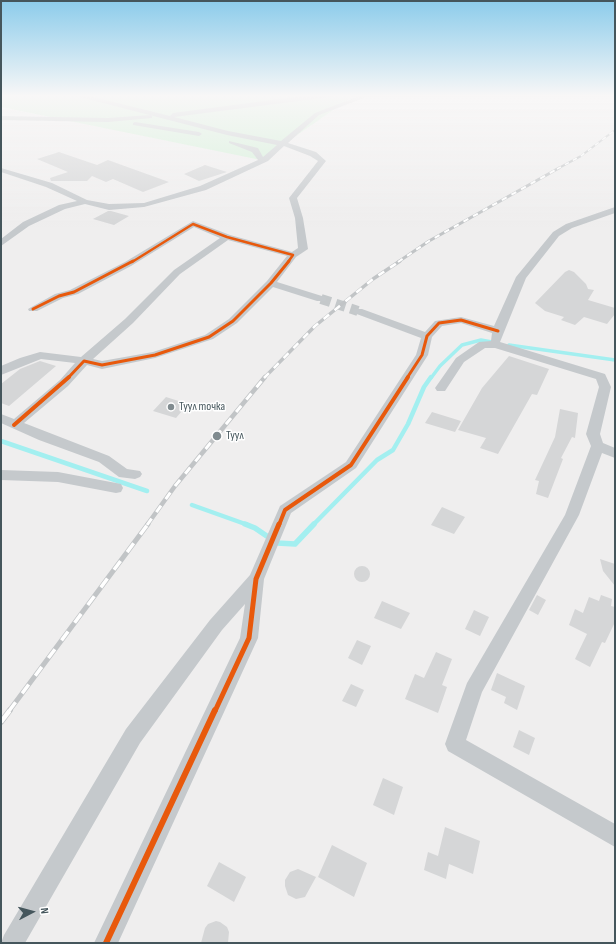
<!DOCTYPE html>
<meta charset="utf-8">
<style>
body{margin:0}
#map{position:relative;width:616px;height:944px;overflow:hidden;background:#efeeee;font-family:"Sofia Sans Condensed",sans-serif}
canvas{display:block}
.frame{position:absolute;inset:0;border:2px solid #45565c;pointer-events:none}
.north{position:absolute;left:12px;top:892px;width:40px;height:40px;-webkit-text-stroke:3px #fff;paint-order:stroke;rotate:84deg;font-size:11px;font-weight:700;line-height:16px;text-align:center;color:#45565c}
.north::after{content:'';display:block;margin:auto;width:14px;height:18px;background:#45565c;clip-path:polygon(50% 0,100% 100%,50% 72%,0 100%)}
</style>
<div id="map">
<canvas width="616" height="944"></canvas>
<div class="frame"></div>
<div class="north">N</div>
</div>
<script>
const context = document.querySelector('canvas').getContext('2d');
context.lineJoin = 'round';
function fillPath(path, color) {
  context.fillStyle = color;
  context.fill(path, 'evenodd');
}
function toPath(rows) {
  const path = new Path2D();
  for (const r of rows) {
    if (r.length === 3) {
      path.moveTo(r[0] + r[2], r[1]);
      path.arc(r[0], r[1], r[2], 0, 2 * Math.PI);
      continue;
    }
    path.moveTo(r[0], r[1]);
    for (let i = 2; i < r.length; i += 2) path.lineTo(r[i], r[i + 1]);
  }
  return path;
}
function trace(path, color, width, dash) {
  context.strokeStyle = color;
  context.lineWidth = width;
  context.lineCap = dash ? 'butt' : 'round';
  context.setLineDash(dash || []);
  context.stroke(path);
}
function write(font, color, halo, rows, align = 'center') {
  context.font = font + ' "Sofia Sans Condensed",sans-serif';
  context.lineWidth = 3;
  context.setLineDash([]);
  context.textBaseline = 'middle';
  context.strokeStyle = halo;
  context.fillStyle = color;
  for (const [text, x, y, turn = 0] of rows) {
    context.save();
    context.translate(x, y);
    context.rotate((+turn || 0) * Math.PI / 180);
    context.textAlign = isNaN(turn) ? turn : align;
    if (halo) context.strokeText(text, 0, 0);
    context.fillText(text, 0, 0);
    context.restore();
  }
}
const green = toPath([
 [1,95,355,95,261,160,1,107]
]);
const streamFar2 = toPath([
 [509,345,615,360],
 [431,378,440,366,462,345,481,340,492,342]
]);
const streamFar1 = toPath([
 [1,441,147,491],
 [192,505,248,525],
 [313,525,377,460,393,450,408,424,424,387,431,377]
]);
const stream = toPath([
 [245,524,255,528,277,543,295,544,314,524]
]);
const building = toPath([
 [59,152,97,165,108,160,169,182,143,192,113,179,106,182,92,176,87,181,51,181,50,178,68,172,37,159],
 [205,165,227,172,199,181,184,174],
 [108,211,111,211,129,216,114,225,93,219],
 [569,270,574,272,586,284,588,289,594,290,588,300,615,308,615,314,607,324,584,317,575,325,561,320,564,317,545,311,535,303,565,272],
 [509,356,549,369,537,395,532,394,498,454,480,448,486,438,458,430,482,388],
 [40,361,56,366,9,406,1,403,1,384,20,369],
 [166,397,188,404,176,418,153,411],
 [560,409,578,413,575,438,572,437,561,458,563,459,548,498,536,494,539,481,535,480,555,437],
 [432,412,461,421,455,432,425,423],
 [442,507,465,517,454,534,431,525],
 [600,559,615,564,615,586,603,571],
 [362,574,8],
 [537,595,546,600,538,615,529,610],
 [601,595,612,599,611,606,615,607,615,622,605,643,602,642,590,667,575,659,587,634,569,625,575,609,583,613,589,597,599,601],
 [382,601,410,613,401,629,374,618],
 [474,610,489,617,480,636,465,629],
 [357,640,371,646,362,665,348,658],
 [436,652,452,659,442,685,447,687,438,713,405,699,415,674,424,678],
 [497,673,525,686,517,710,504,703,506,697,491,690],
 [351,684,364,690,356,707,342,701],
 [519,730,535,738,529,755,513,747],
 [383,778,403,787,394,815,373,805],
 [445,827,480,841,473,874,449,864,446,879,424,870,428,852,438,856],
 [332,845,367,863,354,897,318,877],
 [219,862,246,877,234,902,207,886],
 [298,869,316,877,305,897,296,899,288,895,285,886,285,880,290,872],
 [216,921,220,922,227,927,229,932,228,943,201,943,205,928,208,924]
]);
const minorTunnel = toPath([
 [321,299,358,311]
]);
const minor = toPath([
 [72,95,85,95,170,116,173,113,302,96,345,95,174,117,228,131,281,141,315,113,362,95,372,95,319,115,288,143,316,152,326,161,297,198,303,218,308,249,296,257,277,282,325,297,326,299,325,301,317,301,273,287,237,323,213,339,155,358,102,369,87,365,68,386,24,423,109,456,127,469,140,471,142,474,140,477,135,479,119,477,99,462,39,440,1,423,1,414,14,419,60,380,75,363,41,359,1,375,1,366,20,358,40,352,81,357,125,319,174,270,220,238,194,227,131,266,78,294,63,298,37,311,29,311,28,309,55,294,70,290,125,262,193,221,230,235,292,252,298,248,295,218,289,198,318,161,310,156,284,146,268,161,206,190,144,207,109,210,85,204,65,209,29,226,1,246,1,239,23,222,59,205,77,201,46,187,1,172,1,168,52,183,87,200,109,204,144,203,200,186,258,160,252,152,229,143,229,141,258,148,263,157,277,145,227,135,72,95],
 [228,240,287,256,267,281,229,319,205,335,153,352,102,361,93,359,133,323,180,274,228,240],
 [150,115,152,116,152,118,108,122,1,120,1,116,108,118,150,115],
 [135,122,199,132,202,134,199,136,133,125,133,123,135,122],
 [615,207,615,213,572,228,559,236,526,278,500,342,605,374,611,387,600,434,603,443,615,448,615,458,602,453,579,515,482,692,466,740,615,824,615,847,448,751,445,744,467,683,565,515,591,446,586,434,599,387,596,379,495,348,485,348,464,362,445,391,437,391,435,388,456,358,479,342,491,341,492,333,461,323,442,326,432,337,428,355,356,468,291,513,264,579,258,638,118,943,94,943,240,638,245,604,222,630,140,743,25,943,1,943,4,935,126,729,210,620,250,575,280,506,346,462,416,355,421,338,354,313,353,311,354,309,362,309,425,332,435,321,461,317,494,326,516,277,553,232,566,224,615,207],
 [1,470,58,472,116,483,121,484,123,488,121,492,116,493,58,482,1,480,1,470]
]);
const railFar5 = toPath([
 [557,169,581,156,615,130]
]);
const railFar4 = toPath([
 [398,262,429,241,559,168]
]);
const railFar3 = toPath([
 [264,378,315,326,373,279,400,261]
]);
const railFar2 = toPath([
 [147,525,175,486,265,377]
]);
const railFar1 = toPath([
 [9,711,148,524]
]);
const rail = toPath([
 [1,722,10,710]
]);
const cyclewayFar4 = toPath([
 [132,262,193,224,227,237,293,255,288,262]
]);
const cyclewayFar3 = toPath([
 [33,309,59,296,74,292,133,261],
 [68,378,84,361,102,365,155,355,209,337,233,321,271,283,289,261],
 [407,378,422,355,427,336,439,323,461,320,498,331]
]);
const cyclewayFar2 = toPath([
 [14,425,69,377],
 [279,525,285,510,351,465,408,377]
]);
const cyclewayFar1 = toPath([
 [215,711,249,638,256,579,279,524]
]);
const cycleway = toPath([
 [106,943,215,710]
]);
const markers = [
 [171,407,4,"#808b8f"],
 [217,436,5,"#808b8f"]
];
const poiNames = [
 ["Туул точка",179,407],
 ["Туул",226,436]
];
fillPath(green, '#d1f0d6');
trace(streamFar2, '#a3eff0', 3.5);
trace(streamFar1, '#a3eff0', 4.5);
trace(stream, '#a3eff0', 5.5);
fillPath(building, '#d5d6d7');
trace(minorTunnel, '#c4c8ca', 10, [10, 5.5]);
fillPath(minor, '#c5c9cc');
trace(railFar5, '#c1c4c6', 2);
trace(railFar4, '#c1c4c6', 3);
trace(railFar3, '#c1c4c6', 3.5);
trace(railFar2, '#c1c4c6', 4.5);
trace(railFar1, '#c1c4c6', 5);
trace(rail, '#c1c4c6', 6);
trace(railFar5, '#fff', 1.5, [4.5]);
trace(railFar4, '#fff', 2, [5.5]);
trace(railFar3, '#fff', 2.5, [7]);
trace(railFar2, '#fff', 3, [8]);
trace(railFar1, '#fff', 3.5, [11]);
trace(rail, '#fff', 4.5, [14]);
trace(cyclewayFar4, '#e8590c', 2.5);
trace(cyclewayFar3, '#e8590c', 3);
trace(cyclewayFar2, '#e8590c', 4);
trace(cyclewayFar1, '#e8590c', 5);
trace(cycleway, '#e8590c', 6);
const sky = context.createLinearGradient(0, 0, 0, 228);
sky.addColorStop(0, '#8ccceb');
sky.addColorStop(0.42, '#f8f7f7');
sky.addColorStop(1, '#f8f7f700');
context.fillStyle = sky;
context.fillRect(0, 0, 616, 228);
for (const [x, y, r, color] of markers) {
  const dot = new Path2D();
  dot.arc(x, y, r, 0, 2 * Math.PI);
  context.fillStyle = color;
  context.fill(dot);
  trace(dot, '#fff', 1.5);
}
write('12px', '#45565c', '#fff', poiNames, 'left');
</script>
